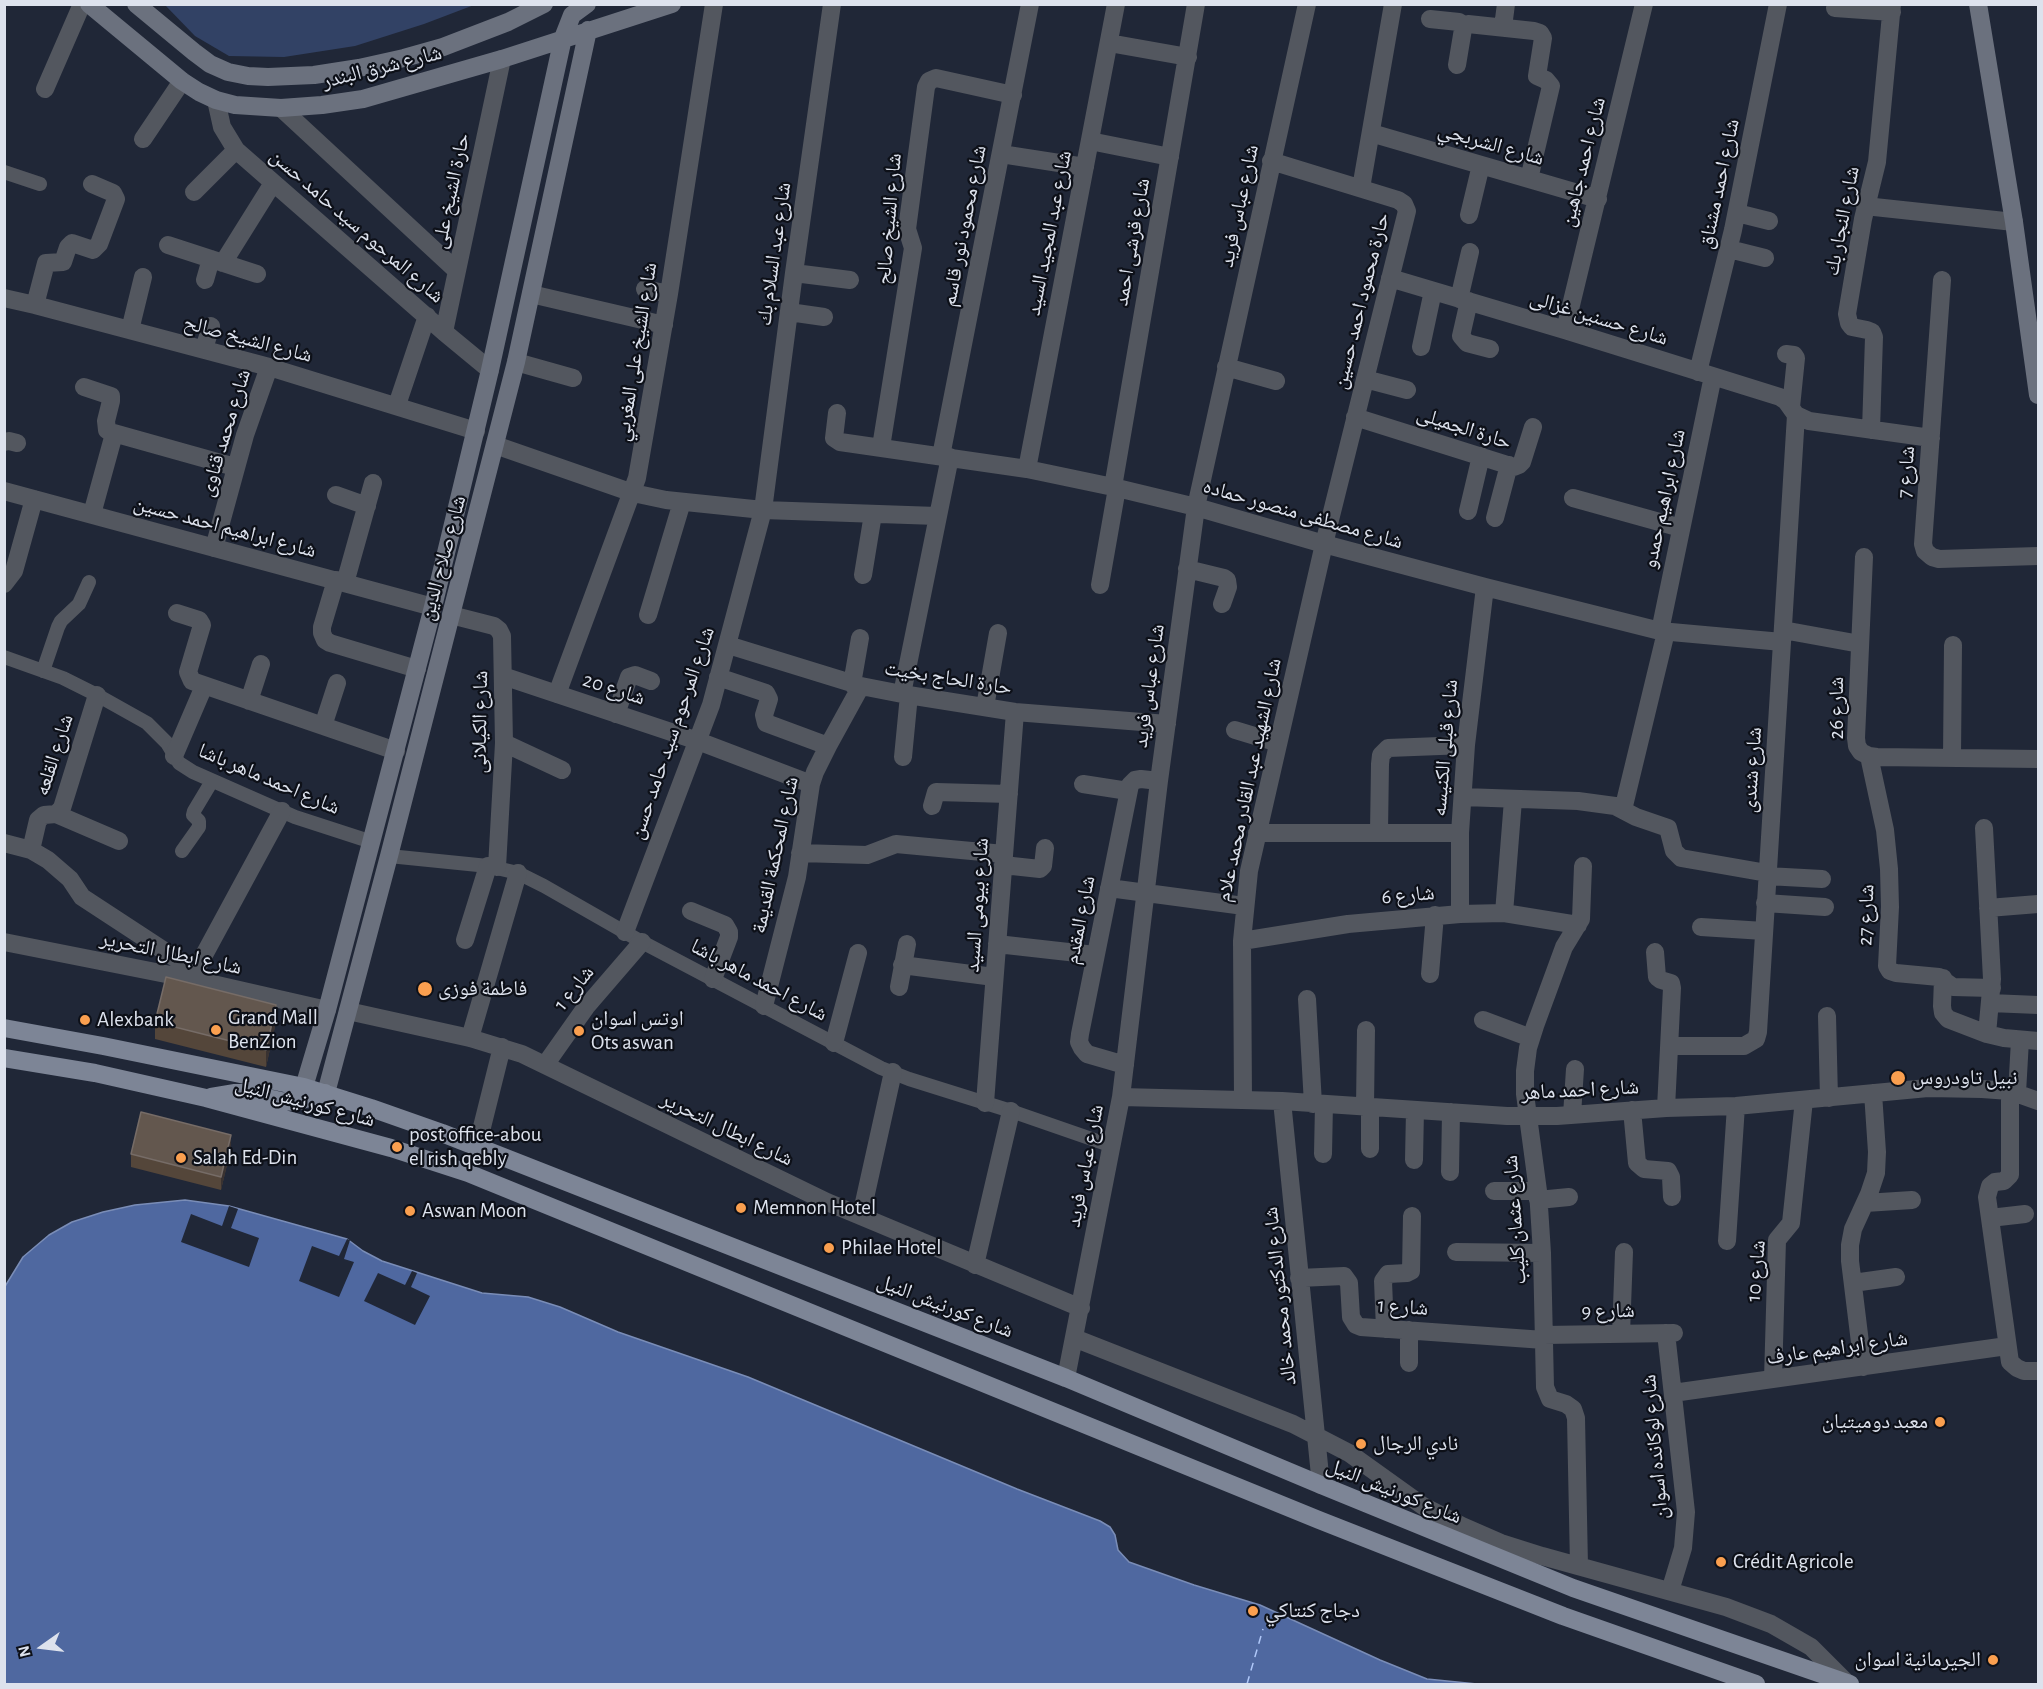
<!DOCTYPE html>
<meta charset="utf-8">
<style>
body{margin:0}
#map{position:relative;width:2043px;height:1689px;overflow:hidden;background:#202737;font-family:"Alegreya Sans",sans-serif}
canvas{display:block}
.frame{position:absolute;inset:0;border:6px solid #dde2ed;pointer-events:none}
.north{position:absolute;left:12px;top:1617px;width:60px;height:60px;-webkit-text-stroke:4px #0d1018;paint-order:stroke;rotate:256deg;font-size:16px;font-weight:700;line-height:24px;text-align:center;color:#dde2ed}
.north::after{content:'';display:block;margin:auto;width:21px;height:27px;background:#dde2ed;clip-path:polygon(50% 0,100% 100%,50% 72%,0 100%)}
</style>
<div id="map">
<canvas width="2043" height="1689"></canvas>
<div class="frame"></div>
<div class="north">N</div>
</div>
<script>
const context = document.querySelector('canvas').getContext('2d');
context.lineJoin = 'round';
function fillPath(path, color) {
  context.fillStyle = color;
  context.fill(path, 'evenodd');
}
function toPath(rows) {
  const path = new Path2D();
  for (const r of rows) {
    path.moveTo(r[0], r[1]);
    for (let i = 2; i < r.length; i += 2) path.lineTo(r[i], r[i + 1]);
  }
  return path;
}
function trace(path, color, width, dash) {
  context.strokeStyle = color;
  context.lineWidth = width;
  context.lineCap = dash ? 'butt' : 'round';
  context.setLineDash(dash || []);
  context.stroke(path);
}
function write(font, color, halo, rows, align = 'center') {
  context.font = font + ' "Alegreya Sans","Noto Naskh Arabic",sans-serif';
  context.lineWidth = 4.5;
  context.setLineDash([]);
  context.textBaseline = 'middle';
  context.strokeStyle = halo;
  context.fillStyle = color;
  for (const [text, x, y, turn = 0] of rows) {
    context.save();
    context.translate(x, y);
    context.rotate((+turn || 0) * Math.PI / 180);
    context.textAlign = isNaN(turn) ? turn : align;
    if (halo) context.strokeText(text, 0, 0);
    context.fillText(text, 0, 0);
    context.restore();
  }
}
const green = toPath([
 [165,5,474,5,424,24,355,46,284,57,229,56,195,36]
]);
const water = toPath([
 [185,1200,229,1206,347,1239,363,1251,382,1261,482,1293,528,1297,560,1307,618,1332,748,1377,1017,1489,1100,1521,1110,1527,1115,1535,1118,1550,1129,1562,1194,1585,1260,1605,1380,1660,1427,1679,1477,1684,5,1684,4,1288,23,1257,49,1235,72,1222,103,1212,135,1205,185,1200]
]);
const pier = toPath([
 [229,1206,238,1209,231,1228,259,1238,249,1267,181,1242,191,1214,222,1226],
 [347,1239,350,1240,344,1259,354,1262,339,1297,299,1281,312,1246,339,1256],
 [412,1271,417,1273,411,1287,430,1296,415,1325,364,1301,378,1273,405,1285]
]);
const ferry = toPath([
 [1247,1684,1263,1629]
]);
const pedestrian = toPath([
 [4,172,40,184],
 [4,657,63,678,97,695,147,723,167,743,179,763,193,772,295,817,372,842],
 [43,671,58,627,61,621,79,604,89,582],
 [182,851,199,827,199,821,193,815,194,811,212,781],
 [389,856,488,866,518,873,544,886,642,942,881,1068,909,1079,1011,1111,1112,1146]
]);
const minor = toPath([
 [1835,8,1892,12],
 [1430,19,1459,22,1465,26],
 [1503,27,1506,4],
 [1109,43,1188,57],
 [1457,65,1463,29,1468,24,1534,31,1540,33,1543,38,1537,76,1546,80,1551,86,1529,179],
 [45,89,82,4],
 [216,100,222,127,236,150,444,332,490,370],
 [281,108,457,271],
 [1371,133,1598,199],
 [143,139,182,81],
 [1090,141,1170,157],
 [1001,154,1085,167],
 [1361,188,1393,4],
 [194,192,236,150],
 [1865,206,2014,222],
 [1737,213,1769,221],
 [1469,215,1481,165],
 [168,245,257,274],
 [1729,249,1765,258],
 [223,263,273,183],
 [794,273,850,280],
 [1390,278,1565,330,1780,397,1786,401,1796,415,1809,421,1931,438],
 [205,280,211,259],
 [1942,280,1923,544,1925,551,1932,557,1939,559,2038,556],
 [645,289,669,294],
 [531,294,664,325],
 [4,298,35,305,269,367,476,431],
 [1459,299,1470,252],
 [1469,301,1461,336,1467,343,1490,349],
 [35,305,46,263,63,262,68,247,72,243,93,250,99,244,116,199,113,193,92,184],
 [789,312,824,317],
 [130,330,143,277],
 [1565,330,1644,4],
 [444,332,502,59],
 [1421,347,1433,291],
 [204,349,211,326],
 [1786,354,1794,355,1796,358,1791,407],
 [516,362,573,378],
 [1226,367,1276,381],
 [1698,372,1733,230,1778,4],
 [1365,379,1407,390],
 [84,387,111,396,111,401,106,421,107,430,110,432,235,467],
 [397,405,427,316],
 [837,413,834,438,840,442,1027,469,1113,487,1196,507,1324,544,1485,587,1660,631,1782,642],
 [1355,417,1514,467,1519,465,1522,462,1533,427],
 [1871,430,1874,337,1872,332,1867,330,1852,327,1849,323,1847,314,1863,219,1877,162,1892,4],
 [4,442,9,441,17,443],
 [495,445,633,493,666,500,763,510,937,516],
 [881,447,913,248,907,229,926,87,929,81,936,78,1013,95],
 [941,456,1030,4],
 [1027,469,1116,4],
 [1113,487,1196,4],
 [4,491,433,607],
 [336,495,367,506],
 [1573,498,1681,528],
 [1468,511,1481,456],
 [92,514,114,434],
 [1495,518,1509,465],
 [214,548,245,435,269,367],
 [1864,557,1856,738,1857,746,1861,752,1869,756,1877,757,2038,759],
 [1187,569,1224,578,1227,580,1228,587,1222,604],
 [863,575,873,514],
 [336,580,322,627,322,633,325,640,330,643,417,669],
 [345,583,373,483],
 [4,584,14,571,34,499],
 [1100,585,1117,488],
 [177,613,199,620,202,625,188,672,192,681,396,751],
 [451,615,494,626,499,630,502,636,504,743,497,867],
 [648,615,682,502],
 [1783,630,1860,644],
 [1660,631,1713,376],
 [728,645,861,686,902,694,1015,712,1167,724],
 [503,676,698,741,811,784],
 [718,677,766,693,769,699,764,715,766,723,828,746],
 [852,684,860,638],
 [557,694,637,478,669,294,714,4],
 [902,694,950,457],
 [249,701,261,664],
 [985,707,998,633],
 [616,714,629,677,635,675,651,681],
 [323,726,337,683],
 [1235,730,1278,743],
 [504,743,562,770],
 [174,756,204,686],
 [1869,756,1885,830,1889,869,1890,907,1887,966,1890,971,1896,973,1939,977,1953,987,1992,988],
 [903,757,909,695],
 [1952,757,1953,645],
 [1083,784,1128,791],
 [1463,797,1578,801,1615,806,1636,817,1668,828,1674,851,1681,858,1767,873],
 [932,806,936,792,1009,794],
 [1623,810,1666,632],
 [56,814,119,841],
 [1984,828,1992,979,1987,1034],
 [1379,832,1380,764,1381,755,1388,748,1466,745],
 [1257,833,1460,833],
 [4,843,31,850,48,860,70,879,82,897,195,971],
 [31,850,38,820,44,815,56,814,62,808,97,695],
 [800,853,867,855,896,844,1004,854],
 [1003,865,1040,869,1043,866,1045,848],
 [1767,876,1822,879],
 [1109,888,1244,906],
 [1765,903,1825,907],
 [1988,908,2038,904],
 [691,911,725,925,729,932,729,937,713,979],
 [1504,913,1513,800],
 [1460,914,1460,833,1466,745,1485,587],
 [1701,927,1764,931],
 [625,932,711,705,763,510,794,273,832,4],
 [465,940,488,866],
 [1242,941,1348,924,1460,914,1504,913,1578,925],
 [4,942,191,979,327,1010],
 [997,944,1095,955],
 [1655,952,1657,977,1661,980,1671,983,1672,988,1666,1108],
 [902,965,994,977],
 [1430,974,1435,915],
 [1943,978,1942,1006,1943,1013,1948,1019,1987,1034,2004,1038,2038,1041],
 [191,979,282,811],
 [899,987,907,944],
 [1307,999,1313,1104],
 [1990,1003,2038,1005],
 [764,1006,797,877,811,784,815,772,828,746,861,686],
 [348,1011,470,1038,522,1054,827,1202,1081,1308],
 [1827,1016,1829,1098],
 [1483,1020,1531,1038],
 [470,1038,518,873],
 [834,1043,858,953],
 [1670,1046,1744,1046,1756,1039,1758,1032,1796,415],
 [545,1065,586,1007,642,942],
 [1125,1065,1087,1054,1082,1048,1079,1042,1080,1034,1130,785,1135,780,1141,779,1159,781],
 [2010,1091,2010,1175,2004,1181,1995,1182,1990,1186,1987,1197,2010,1362,2017,1368,2024,1371,2038,1371],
 [2017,1093,2020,1040],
 [1121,1097,1282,1101,1507,1116,1557,1116,1666,1108,1736,1106,1928,1088,1982,1089,2010,1091,2038,1101],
 [1243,1100,1242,941,1249,871,1324,544,1407,211,1404,204,1398,200,1271,161],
 [1282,1101,1321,1485],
 [985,1103,1015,712],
 [1365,1107,1366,1030],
 [1632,1110,1637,1163,1644,1169,1668,1171,1671,1177,1672,1197],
 [1572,1115,1575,1069],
 [477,1147,502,1047],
 [1370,1149,1370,1107],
 [1323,1154,1324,1104],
 [1414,1160,1415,1110],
 [1450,1172,1451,1112],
 [1494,1191,1538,1191],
 [1538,1200,1569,1197],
 [1865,1203,1912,1200],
 [861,1216,893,1072],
 [1990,1218,2025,1214],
 [1727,1241,1736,1106],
 [1456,1252,1542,1253],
 [975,1265,1011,1111],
 [1299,1278,1344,1276,1349,1283,1351,1317,1356,1325,1361,1327,1544,1340],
 [1853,1283,1896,1277],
 [1385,1329,1383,1281,1388,1274,1407,1273,1411,1271,1412,1216],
 [1666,1333,1686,1512,1683,1548,1670,1591],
 [1621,1334,1624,1252],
 [1544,1335,1674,1333],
 [1074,1338,1293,1424,1349,1453,1423,1506,1462,1526,1501,1543,1542,1556,1726,1607,1771,1624,1811,1647,1847,1683],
 [1409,1363,1409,1330],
 [1863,1367,1850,1261,1850,1245,1853,1229,1869,1194,1876,1173,1877,1152,1873,1093],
 [1066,1378,1121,1097,1159,781,1196,507,1307,4],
 [1773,1379,1777,1240,1791,1223,1804,1100],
 [1673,1393,2007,1346],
 [1579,1566,1576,1418,1573,1409,1566,1404,1550,1399,1545,1387,1542,1253,1538,1191,1525,1094,1525,1071,1528,1048,1535,1026,1564,947,1581,919,1583,866]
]);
const secondary = toPath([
 [89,4,182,81,199,92,216,100,235,105,281,108,322,105,363,99,502,59,672,4],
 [136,4,194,52,210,64,228,72,248,76,268,77,314,75,359,68,404,58,443,47,508,22,544,4],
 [1978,4,2014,222,2038,395],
 [304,1087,327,1010,433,607,490,370,563,38,572,15,587,4],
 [326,1093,389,856,516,362,588,30]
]);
const primary = toPath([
 [4,1028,103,1046,304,1087,371,1108,442,1133,1066,1378,1321,1485,1573,1588,1850,1684],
 [4,1058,95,1073,206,1098,391,1148,468,1173,1319,1520,1563,1616,1756,1684],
 [211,1097,235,1093,245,1093,281,1101,296,1102,325,1093]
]);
const wall = toPath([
 [155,1022,276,1022,266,1067,155,1039],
 [231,1148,221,1190,131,1167,131,1154]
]);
const shadedWall = toPath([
 [276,1005,276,1022,266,1067,266,1050],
 [231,1135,231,1148,221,1190,221,1177]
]);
const building = toPath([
 [166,977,276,1005,266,1050,155,1022,166,977],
 [141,1112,231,1135,221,1177,131,1154,141,1112]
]);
const markers = [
 [425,989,8,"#fa9f4f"],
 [85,1020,6,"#fa9f4f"],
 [216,1030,6,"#fa9f4f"],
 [579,1031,6,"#fa9f4f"],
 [1898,1078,8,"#fa9f4f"],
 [397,1147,6,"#fa9f4f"],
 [181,1158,6,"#fa9f4f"],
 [741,1208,6,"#fa9f4f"],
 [410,1211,6,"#fa9f4f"],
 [829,1248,6,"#fa9f4f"],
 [1940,1422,6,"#fa9f4f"],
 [1361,1444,6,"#fa9f4f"],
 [1721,1562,6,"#fa9f4f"],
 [1253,1611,6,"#fa9f4f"],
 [1993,1660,6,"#fa9f4f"]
];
const streetNames = [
 ["شارع شرق البندر",382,67,-14],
 ["شارع الشربجي",1491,144,16],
 ["شارع احمد جاهين",1583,162,-76],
 ["شارع احمد مشناق",1719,184,-78],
 ["حارة الشيخ على",451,191,-78],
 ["شارع عباس فريد",1239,206,-78],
 ["شارع الشيخ صالح",889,219,-85],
 ["شارع النجار بك",1842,221,-79],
 ["شارع المرحوم سيد حامد حسن",357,226,41],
 ["شارع محمود نور قاسم",964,226,-79],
 ["شارع عبد المجيد السيد",1049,233,-79],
 ["شارع قرشى احمد",1132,242,-80],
 ["شارع عبد السلام بك",774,254,-82],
 ["حارة محمود احمد حسين",1361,301,-76],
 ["شارع حسنين غزالى",1599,318,17],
 ["شارع الشيخ صالح",248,339,15],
 ["شارع الشيخ على المغربي",636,352,-81],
 ["حارة الجميلى",1464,428,18],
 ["شارع محمد قناوى",225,433,-73],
 ["شارع 7",1906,472,-86],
 ["شارع ابراهيم حمدو",1664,499,-78],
 ["شارع مصطفى منصور حماده",1303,514,16],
 ["شارع ابراهيم احمد حسين",225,527,15],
 ["شارع صلاح الدين",443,558,-75],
 ["حارة الحاج بخيت",948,678,9],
 ["شارع عباس فريد",1149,686,-82],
 ["شارع 20",614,689,18],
 ["شارع 26",1837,708,-90],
 ["شارع الكيلانى",480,722,-89],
 ["شارع المرحوم سيد حامد حسن",672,733,-71],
 ["شارع قبلى الكنيسه",1445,748,-85],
 ["شارع القلعه",54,755,-72],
 ["شارع شندى",1752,770,-86],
 ["شارع احمد ماهر باشا",269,779,23],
 ["شارع الشهيد عبد القادر محمد علام",1249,780,-78],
 ["شارع المحكمة القديمة",775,855,-78],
 ["شارع 6",1408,895,-5],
 ["شارع بيومى السيد",977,905,-86],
 ["شارع 27",1866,915,-88],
 ["شارع المقدم",1080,920,-79],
 ["شارع ابطال التحرير",171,953,12],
 ["شارع احمد ماهر باشا",759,980,28],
 ["شارع 1",574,988,-51],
 ["شارع احمد ماهر",1580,1090,-3],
 ["شارع كورنيش النيل",305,1102,15],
 ["شارع ابطال التحرير",727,1129,26],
 ["شارع عباس فريد",1085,1166,-79],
 ["شارع عثمان كليب",1515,1220,-94],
 ["شارع 10",1756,1271,-85],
 ["شارع الدكتور محمد خالد",1280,1296,-96],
 ["شارع كورنيش النيل",945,1306,21],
 ["شارع 1",1403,1307,4],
 ["شارع 9",1608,1311,-1],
 ["شارع ابراهيم عارف",1837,1348,-8],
 ["شارع لوكانده اسوان",1655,1447,-95],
 ["شارع كورنيش النيل",1394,1491,22]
];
const poiNames = [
 ["فاطمة فوزى",438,989],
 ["Grand Mall",228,1018],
 ["BenZion",228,1042],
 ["اوتس اسوان",591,1019],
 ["Ots aswan",591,1043],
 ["Alexbank",97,1020],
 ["نبيل تاودروس",1912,1078],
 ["post office-abou",409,1135],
 ["el rish qebly",409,1159],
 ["Salah Ed-Din",193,1158],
 ["Memnon Hotel",753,1208],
 ["Aswan Moon",422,1211],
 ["Philae Hotel",841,1248],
 ["معبد دوميتيان",1928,1422,"right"],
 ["نادي الرجال",1373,1444],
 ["Crédit Agricole",1733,1562],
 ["دجاج كنتاكي",1265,1611],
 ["الجيرمانية اسوان",1981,1660,"right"]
];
fillPath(green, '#324265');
fillPath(water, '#4f68a0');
trace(water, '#7a8db7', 1.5);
fillPath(pier, '#202737');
trace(ferry, '#b0c8f9', 1.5, [8, 6]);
trace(pedestrian, '#53575f', 14);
trace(minor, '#53575f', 18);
trace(secondary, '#6b717e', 18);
trace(primary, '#7d8596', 18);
fillPath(wall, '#54463a');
fillPath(shadedWall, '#393231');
fillPath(building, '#63574e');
trace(building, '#766c67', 1.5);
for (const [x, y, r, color] of markers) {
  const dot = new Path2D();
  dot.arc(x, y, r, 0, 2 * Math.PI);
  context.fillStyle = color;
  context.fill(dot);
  trace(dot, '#0d1018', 2);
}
write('21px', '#dde2ed', '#0d1018', streetNames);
write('21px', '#dde2ed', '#0d1018', poiNames, 'left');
</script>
